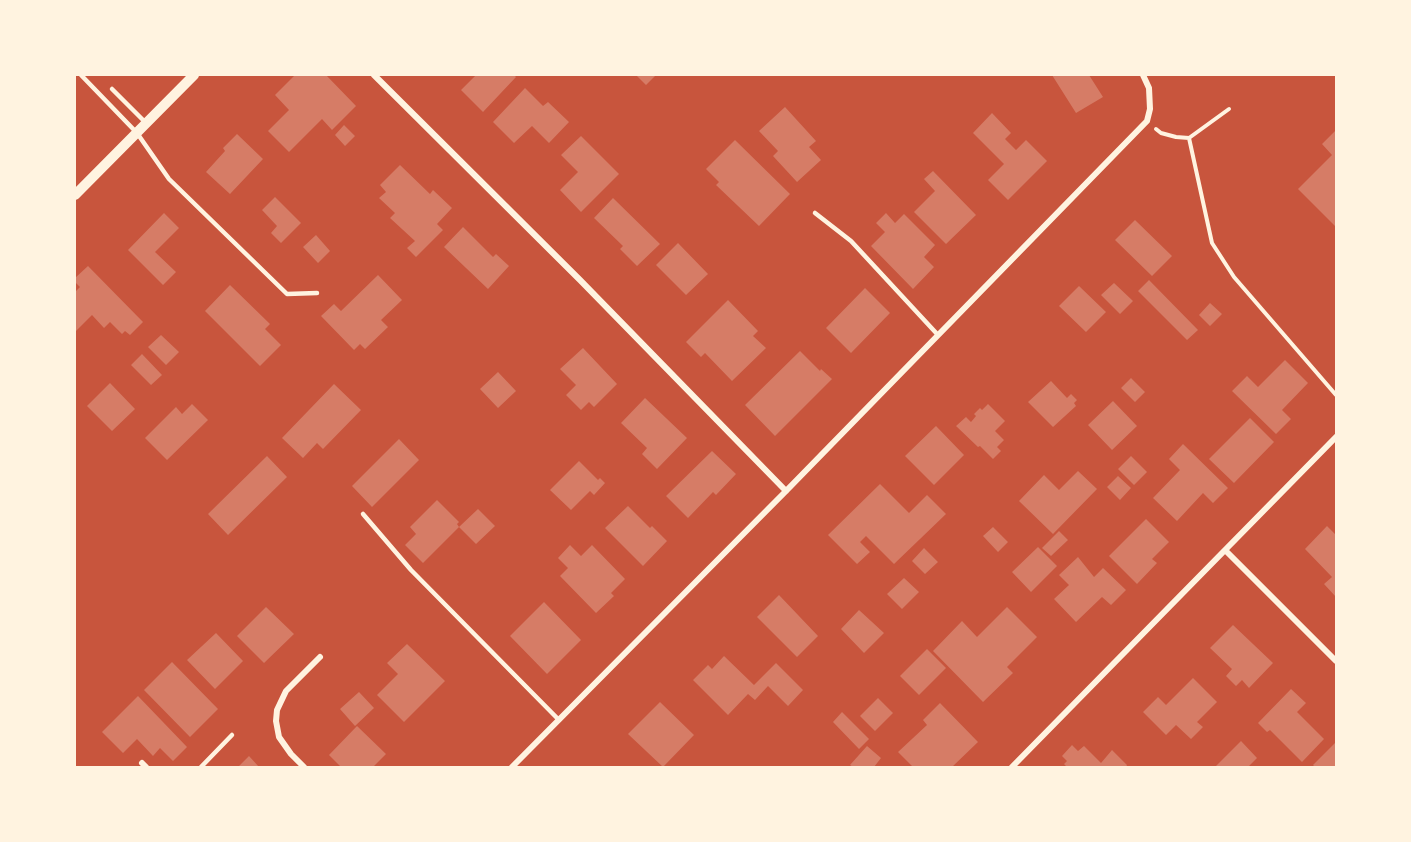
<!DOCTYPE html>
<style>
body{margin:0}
#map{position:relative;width:1411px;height:842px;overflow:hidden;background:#c8553d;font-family:Raleway,sans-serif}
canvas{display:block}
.frame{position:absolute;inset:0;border:76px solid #fff3e0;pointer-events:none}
</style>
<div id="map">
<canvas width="1411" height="842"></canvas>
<div class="frame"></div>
</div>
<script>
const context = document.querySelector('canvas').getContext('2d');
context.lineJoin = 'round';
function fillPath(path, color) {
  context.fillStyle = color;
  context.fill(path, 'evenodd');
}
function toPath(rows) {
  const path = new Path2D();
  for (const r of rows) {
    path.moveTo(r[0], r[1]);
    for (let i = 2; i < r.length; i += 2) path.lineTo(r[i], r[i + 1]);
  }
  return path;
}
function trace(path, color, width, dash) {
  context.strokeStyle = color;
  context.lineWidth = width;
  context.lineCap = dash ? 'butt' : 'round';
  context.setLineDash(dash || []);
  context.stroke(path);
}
const building = toPath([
 [295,75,326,75,356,106,332,130,322,119,289,152,268,131,289,110,275,95],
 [476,75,514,75,516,77,483,112,461,90],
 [636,75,656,75,646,85],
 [1052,75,1089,75,1103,97,1076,113],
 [525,88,543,106,548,102,569,122,549,143,532,126,514,143,493,122],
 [785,107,816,141,809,147,821,160,797,182,773,156,778,151,759,131],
 [992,113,1011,133,1005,139,1016,150,1026,140,1047,161,1008,200,988,180,1004,164,973,133],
 [344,125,355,136,345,146,335,135],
 [1336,130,1336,227,1298,189,1332,155,1322,144],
 [237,134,263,159,230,194,206,172,225,151,223,148],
 [581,136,619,174,581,212,560,190,578,172,561,155],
 [735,140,790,194,759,226,716,185,719,182,706,169],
 [400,165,430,194,433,190,452,208,437,224,443,230,416,257,407,248,415,241,390,218,395,213,379,198,386,192,380,185],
 [933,171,976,215,946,244,914,212,935,191,924,179],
 [275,197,301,223,281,243,271,233,277,226,262,210],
 [613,198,660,244,637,266,620,249,623,246,594,218],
 [164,213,179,228,155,252,176,272,163,285,128,250],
 [886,213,895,223,904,214,935,245,924,257,934,267,913,289,871,246,885,232,876,223],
 [1135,220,1172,256,1152,276,1115,240],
 [463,227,493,257,496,254,509,266,488,289,444,247],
 [316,235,330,251,318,263,303,247],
 [678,243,708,274,686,295,656,265],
 [88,266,143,322,130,335,125,331,122,334,110,322,104,328,92,315,75,332,75,292,80,287,75,282,75,278],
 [378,275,402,300,381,320,388,327,365,349,360,344,354,350,321,316,334,304,341,311],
 [1149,280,1198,330,1187,340,1138,291],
 [1114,283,1133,301,1120,314,1101,295],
 [230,285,270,324,265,329,281,345,260,366,205,311],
 [1079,286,1106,312,1086,332,1059,306],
 [865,288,890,313,851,353,826,328],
 [728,300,758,331,753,336,766,348,732,381,705,353,701,357,686,342],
 [1210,303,1222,314,1210,326,1199,315],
 [161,335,179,352,166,365,148,347],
 [583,348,617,384,594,407,589,402,581,410,566,395,576,385,560,369],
 [800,351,820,371,821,369,832,379,775,436,745,405],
 [142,354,162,375,151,385,131,365],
 [1285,360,1308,383,1282,410,1291,419,1276,434,1232,391,1247,376,1258,387],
 [498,372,516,391,498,408,480,389],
 [1131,378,1145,392,1135,402,1121,388],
 [1051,381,1067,398,1071,394,1077,400,1074,403,1076,406,1053,427,1028,402],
 [110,383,135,409,112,431,87,406],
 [334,384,361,410,323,449,317,443,303,458,282,438],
 [645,398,687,438,657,469,642,454,647,448,621,423],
 [1113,401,1137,426,1112,450,1088,425],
 [192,404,208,420,167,460,145,438,176,407,182,414],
 [988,404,1005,421,995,431,1004,440,997,447,1001,451,993,459,980,446,978,447,956,426,966,417,971,422,976,416,974,414,980,408,982,410],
 [1250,418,1274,442,1234,483,1209,459],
 [936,426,964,455,934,485,905,456],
 [399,439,419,460,372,507,352,486],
 [1183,444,1228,488,1213,503,1203,493,1177,521,1153,498,1180,470,1169,459],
 [712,451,736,474,716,495,713,492,688,518,666,496],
 [267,456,287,477,228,535,208,514],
 [1131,456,1147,472,1134,485,1118,469],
 [579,461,598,480,600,478,605,483,594,495,590,491,571,510,550,490],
 [1078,471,1097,489,1053,534,1019,501,1044,475,1059,490],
 [1118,476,1131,488,1120,500,1107,487],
 [880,484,909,513,927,495,946,514,894,564,866,536,860,542,870,552,857,564,828,535],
 [437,500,459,522,457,524,459,527,423,563,405,545,416,534,410,527],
 [628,506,650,528,652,526,667,541,643,566,605,528],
 [478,509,495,526,476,544,459,527],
 [1146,519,1169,542,1152,559,1157,563,1137,584,1109,556],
 [1327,526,1336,535,1336,597,1324,584,1332,577,1305,549],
 [993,527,1008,542,998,552,983,536],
 [1059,531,1068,540,1051,556,1042,548],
 [570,545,581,556,592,545,625,579,611,593,614,596,596,613,560,576,568,568,558,558],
 [1038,547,1057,566,1031,592,1012,572],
 [924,548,938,562,925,574,912,561],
 [1078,557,1094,577,1103,568,1126,590,1111,605,1102,597,1076,622,1054,599,1069,585,1059,575],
 [904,578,919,592,902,609,887,594],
 [779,595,818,636,797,657,757,617],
 [544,602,581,640,547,674,510,636],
 [266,607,294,634,264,663,237,636],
 [1007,607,1037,637,1007,667,1013,673,983,702,933,651,962,621,977,637],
 [859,610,884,633,864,653,841,629],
 [1233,625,1273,663,1249,688,1242,680,1236,686,1226,676,1232,669,1210,648],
 [216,633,243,661,215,689,187,660],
 [407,644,445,681,404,722,377,695,398,674,387,663],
 [927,649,946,668,919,695,900,676],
 [724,656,754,685,776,663,803,690,788,706,768,686,755,700,748,694,728,715,693,680,708,665,712,669],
 [172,662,218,709,190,737,144,690],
 [1193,678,1217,702,1197,722,1203,727,1191,739,1176,725,1166,735,1143,712,1158,697,1166,705],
 [1291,689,1306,703,1297,712,1324,739,1302,762,1270,730,1267,732,1258,723],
 [359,692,374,708,355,726,340,709],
 [138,696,187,747,173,761,160,748,153,756,137,739,123,753,102,732],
 [878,698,893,713,875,731,860,716],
 [660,702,694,735,663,767,628,734],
 [940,703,978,742,952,767,913,767,898,752,927,725,923,720],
 [842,712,869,739,859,749,833,722],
 [357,726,386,754,373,767,341,767,329,755],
 [1241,741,1257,758,1248,767,1215,767],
 [1336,742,1336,767,1315,767,1313,765],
 [1072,745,1078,751,1084,746,1101,763,1112,750,1127,765,1126,767,1067,767,1064,764,1067,761,1062,756],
 [867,746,881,758,874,767,853,767,850,765],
 [249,756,259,767,238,767]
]);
const path = toPath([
 [1156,129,1161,133,1176,137,1189,138,1229,109],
 [1189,138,1212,243,1234,277,1336,395]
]);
const service = toPath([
 [81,75,137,133,169,179,287,294,317,293],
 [112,89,146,123],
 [815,213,851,241,938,335],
 [363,514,411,570,559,720],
 [201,767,232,735]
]);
const minor = toPath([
 [374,75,580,280,786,491],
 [1225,550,1336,661],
 [142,763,146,767],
 [304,767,291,754,279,737,276,721,277,710,286,691,320,657],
 [512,767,786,491,1147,121,1150,109,1149,88,1143,75],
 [1012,767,1336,437]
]);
const tertiary = toPath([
 [75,195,194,75]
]);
fillPath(building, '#d67c66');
trace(path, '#fff3e0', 4);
trace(service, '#fff3e0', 4.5);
trace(minor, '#fff3e0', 6);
trace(tertiary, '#fff3e0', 10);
</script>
